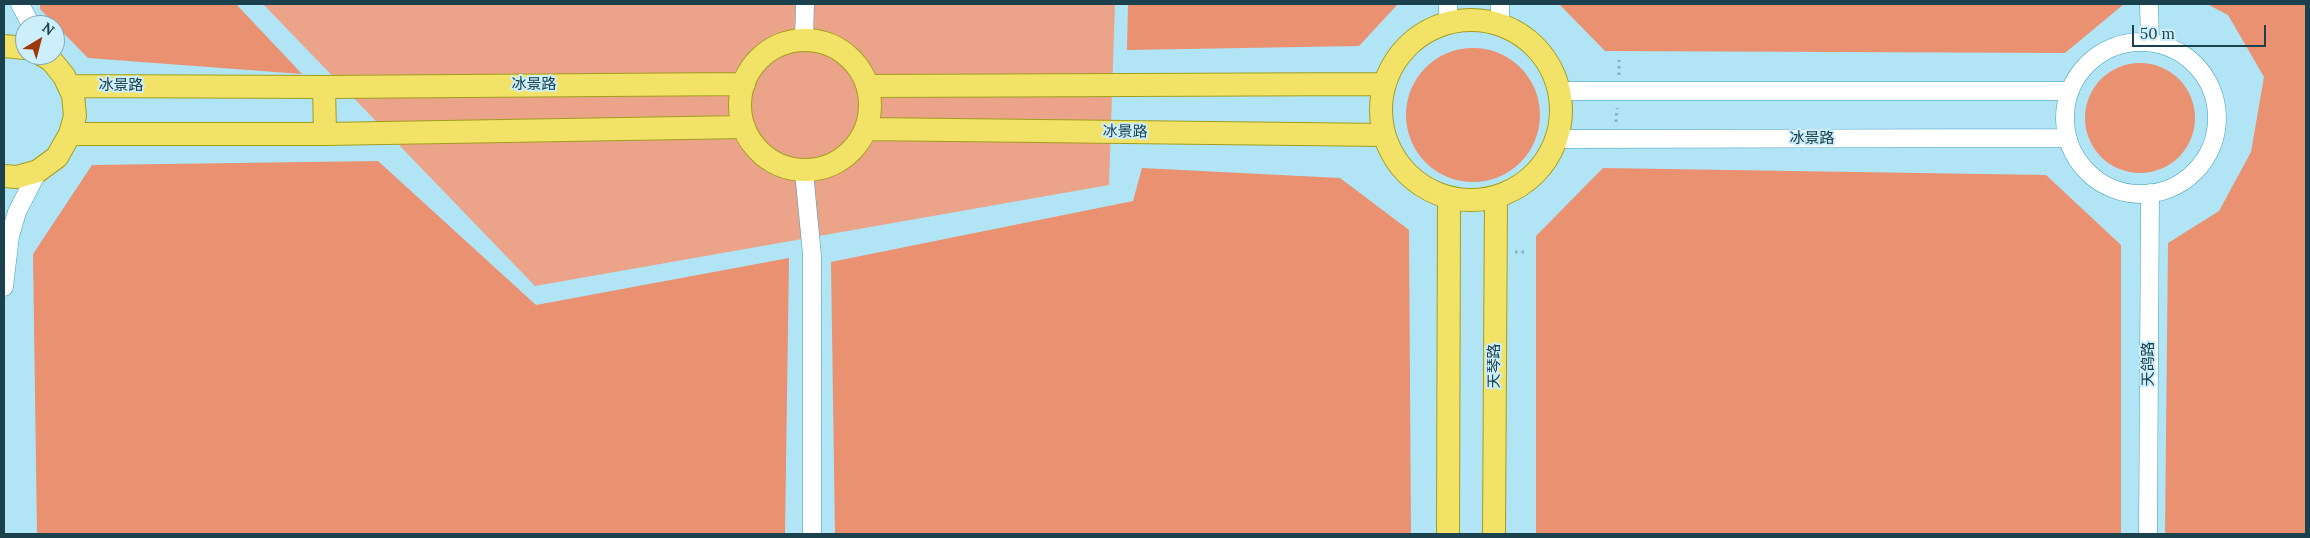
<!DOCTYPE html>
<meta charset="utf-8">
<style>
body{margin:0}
#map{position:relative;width:2310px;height:538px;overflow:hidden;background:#b1e5f6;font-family:Lora,serif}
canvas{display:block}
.frame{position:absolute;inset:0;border:5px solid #1a414d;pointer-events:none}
.north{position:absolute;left:15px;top:15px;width:50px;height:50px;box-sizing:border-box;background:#cdeffb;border:1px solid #85a9b5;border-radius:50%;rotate:37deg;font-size:14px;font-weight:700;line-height:20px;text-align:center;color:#1a414d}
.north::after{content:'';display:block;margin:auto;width:18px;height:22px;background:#9d3809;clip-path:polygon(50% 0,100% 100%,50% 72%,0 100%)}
.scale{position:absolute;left:2132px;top:25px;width:134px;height:22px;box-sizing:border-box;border:2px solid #1a414d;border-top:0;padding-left:6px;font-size:15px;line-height:18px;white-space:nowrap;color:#1a414d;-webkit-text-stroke:4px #cdeffb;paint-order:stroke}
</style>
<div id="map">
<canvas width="2310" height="538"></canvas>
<div class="frame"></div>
<div class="north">N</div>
<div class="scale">50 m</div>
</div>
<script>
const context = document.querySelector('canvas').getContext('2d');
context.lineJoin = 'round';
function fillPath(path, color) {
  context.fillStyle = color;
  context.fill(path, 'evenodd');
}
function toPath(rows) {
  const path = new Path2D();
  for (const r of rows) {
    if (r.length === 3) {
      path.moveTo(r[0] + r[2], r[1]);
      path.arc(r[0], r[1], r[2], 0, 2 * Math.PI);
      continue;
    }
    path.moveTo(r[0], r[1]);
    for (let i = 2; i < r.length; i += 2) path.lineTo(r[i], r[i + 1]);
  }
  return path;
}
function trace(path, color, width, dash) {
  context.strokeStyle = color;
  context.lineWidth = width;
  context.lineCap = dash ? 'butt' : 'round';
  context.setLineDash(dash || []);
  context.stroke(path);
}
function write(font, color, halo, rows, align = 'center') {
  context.font = font + ' Lora,"Noto Sans SC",serif';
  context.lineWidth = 4;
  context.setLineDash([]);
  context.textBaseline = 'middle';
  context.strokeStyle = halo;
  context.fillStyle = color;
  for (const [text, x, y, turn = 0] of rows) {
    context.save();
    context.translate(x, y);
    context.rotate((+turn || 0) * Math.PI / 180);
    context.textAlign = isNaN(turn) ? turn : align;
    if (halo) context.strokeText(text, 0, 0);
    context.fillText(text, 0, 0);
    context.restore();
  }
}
const green = toPath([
 [263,4,1115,4,1109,185,535,286]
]);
const forest = toPath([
 [40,4,236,4,302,74,88,58,40,9],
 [1128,4,1398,4,1359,46,1127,50],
 [1559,4,2124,4,2065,53,1605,51],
 [2207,4,2306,4,2306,534,2165,534,2168,243,2219,211,2251,152,2264,77,2228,15],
 [1473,115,67],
 [2140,118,55],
 [378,161,536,305,789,258,785,534,37,534,33,254,92,165],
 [1142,168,1340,178,1409,230,1411,534,835,534,831,262,1133,201],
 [1603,168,2046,175,2121,245,2121,534,1536,534,1536,236]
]);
const path = toPath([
 [1619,75,1619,60],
 [1616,122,1617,108],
 [1515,252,1527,252]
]);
const minor = toPath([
 [20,4,31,25],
 [1448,4,1448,23],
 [1500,4,1500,25],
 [2149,4,2150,42],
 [804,38,805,4],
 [2141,118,76],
 [1560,91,2070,91],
 [1557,139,2068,138],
 [804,172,812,255,812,534],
 [4,287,10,236,17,212,38,171],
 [2148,534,2150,193]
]);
const major = toPath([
 [1471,110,90],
 [805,105,65],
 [4,46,25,48],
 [69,86,324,87,325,134,70,134],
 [868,86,1385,84],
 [324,87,744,84],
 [866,129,1384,135],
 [325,134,744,127],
 [4,176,17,177,38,171,57,157,70,134,75,116,73,95,64,76,51,60,42,55],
 [1448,534,1449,198],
 [1494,534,1496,197]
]);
const streetNames = [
 ["冰景路",534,85],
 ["冰景路",121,86],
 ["冰景路",1125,132,1],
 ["冰景路",1812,139],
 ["天鸽路",2149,364,-90],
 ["天琴路",1495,366,-90]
];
fillPath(green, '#eba389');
fillPath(forest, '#ea9171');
trace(minor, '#41a0bc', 19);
trace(major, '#a19f1d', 24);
trace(path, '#81b1c0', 3, [2.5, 4]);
trace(minor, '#fff', 18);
trace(major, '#f2e368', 22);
write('15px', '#1a414d', '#cdeffb', streetNames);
</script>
